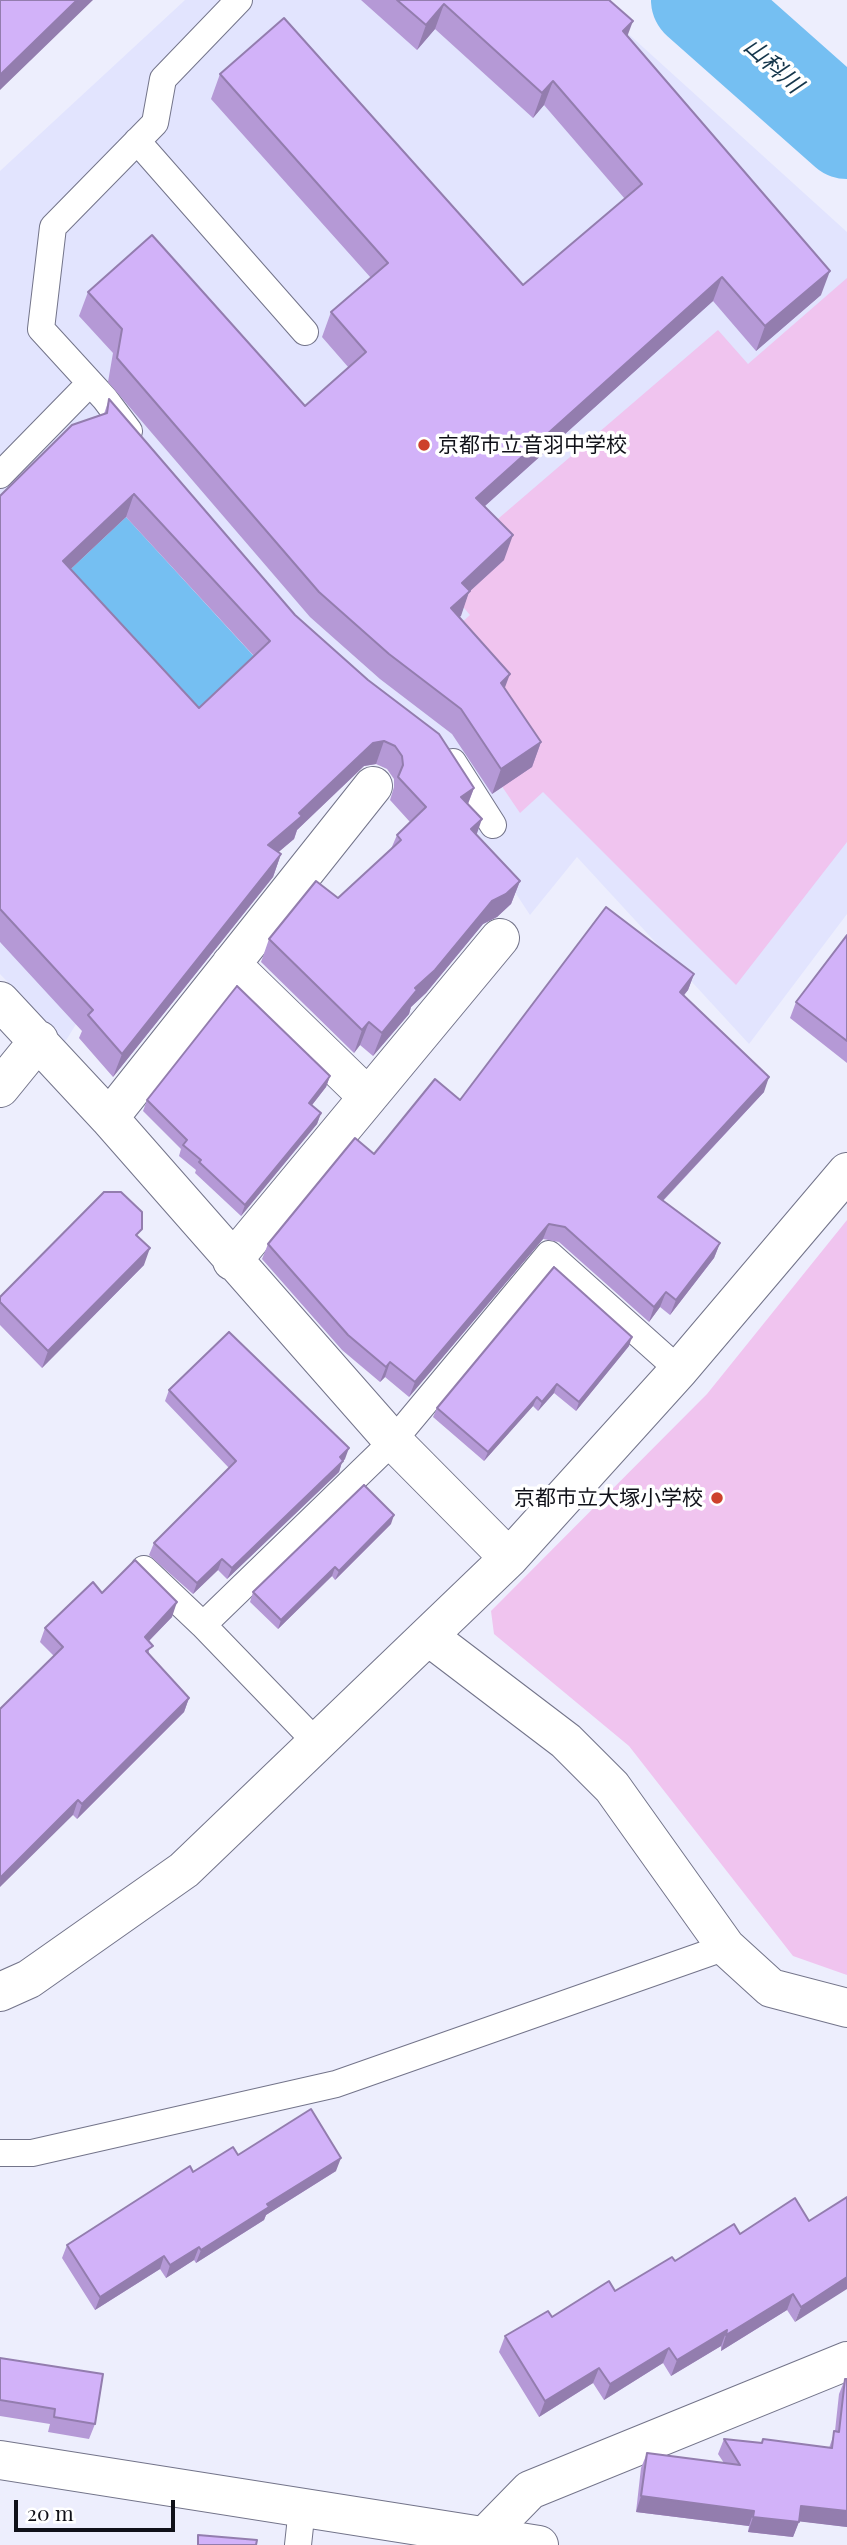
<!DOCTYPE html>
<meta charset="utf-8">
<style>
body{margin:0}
#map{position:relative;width:847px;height:2545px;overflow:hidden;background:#edeefd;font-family:"Playfair Display",serif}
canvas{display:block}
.scale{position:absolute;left:14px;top:2500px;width:161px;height:32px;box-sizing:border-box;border:4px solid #101119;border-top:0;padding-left:9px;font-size:21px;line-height:24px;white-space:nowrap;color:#101119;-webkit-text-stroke:5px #fff;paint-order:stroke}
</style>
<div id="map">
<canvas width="847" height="2545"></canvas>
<div class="scale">20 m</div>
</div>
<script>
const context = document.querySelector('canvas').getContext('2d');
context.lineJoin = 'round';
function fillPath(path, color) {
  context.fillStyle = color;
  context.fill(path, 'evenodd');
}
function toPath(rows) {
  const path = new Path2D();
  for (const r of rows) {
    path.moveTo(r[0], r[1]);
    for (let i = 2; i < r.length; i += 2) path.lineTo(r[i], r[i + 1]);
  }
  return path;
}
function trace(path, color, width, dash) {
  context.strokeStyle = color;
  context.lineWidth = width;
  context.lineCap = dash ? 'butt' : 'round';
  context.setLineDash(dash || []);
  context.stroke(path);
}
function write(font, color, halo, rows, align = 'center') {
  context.font = font + ' "Playfair Display","Noto Sans JP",serif';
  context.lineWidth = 7;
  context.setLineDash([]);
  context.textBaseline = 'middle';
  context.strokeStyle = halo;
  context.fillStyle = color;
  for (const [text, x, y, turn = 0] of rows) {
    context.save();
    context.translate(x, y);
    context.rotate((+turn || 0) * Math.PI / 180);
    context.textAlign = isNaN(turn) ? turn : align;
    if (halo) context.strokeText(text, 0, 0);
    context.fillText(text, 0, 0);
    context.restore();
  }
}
const built = toPath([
 [185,0,591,0,847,232,847,914,749,1044,577,857,530,915,427,758,302,659,65,1042,0,974,0,171]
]);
const green = toPath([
 [847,278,847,842,736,985,543,792,520,813,465,732,394,684,470,615,435,573,718,330,748,364],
 [847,1220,847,1975,793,1956,629,1746,494,1634,491,1611,707,1394]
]);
const water = toPath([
 [126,517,261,664,191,731,55,584]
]);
const river = toPath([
 [699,0,847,131]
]);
const lane = toPath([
 [137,141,305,332],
 [129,431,105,399,41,329,53,227,155,123,163,79,239,0],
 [0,475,90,383],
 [453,762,493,825],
 [144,1569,203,1625,317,1743],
 [203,1625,393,1441,549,1254,679,1370],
 [0,2153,32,2153,336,2084,726,1947],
 [298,2545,302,2508]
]);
const street = toPath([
 [231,964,368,1097],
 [0,1001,109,1118,393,1441,509,1558],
 [0,1088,39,1040],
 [109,1118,373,786],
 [232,1261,500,938],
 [428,1636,566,1741,612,1787,726,1947,771,1988,847,2008],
 [0,1992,29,1979,184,1870,509,1558,679,1370,847,1172],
 [485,2536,530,2490,847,2361]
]);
const secondary = toPath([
 [0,2460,539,2545]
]);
const wall = toPath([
 [361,0,609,0,627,36,821,295,756,351,713,301,485,506,504,560,469,592,459,617,505,689,541,742,532,767,492,794,452,734,380,679,310,617,108,382,113,353,79,316,88,292,305,406,349,368,322,337,331,312,371,278,211,99,220,74,523,285,625,199,544,105,533,118,435,29,417,50],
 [109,399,295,615,474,788,468,804,476,834,520,881,511,904,497,917,483,924,426,993,411,1007,409,1014,373,1056,360,1045,354,1053,261,962,269,939,338,898,391,849,397,835,410,822,390,800,394,787,394,779,387,769,376,764,364,766,297,830,294,839,278,852,281,854,273,877,113,1077,79,1038,82,1031,0,942,0,496,104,414],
 [126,517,254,656,199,708,70,569],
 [847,935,847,1063,790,1018,796,1002],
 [694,974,688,990,683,996,764,1092,663,1201,720,1243,714,1258,670,1315,660,1307,649,1322,559,1242,543,1239,409,1397,385,1377,380,1382,342,1350,262,1259,268,1244,374,1154,460,1100],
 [330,1076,326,1087,312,1105,321,1113,317,1124,241,1216,195,1173,196,1170,179,1156,181,1149,143,1111,147,1100],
 [139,1238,144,1265,42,1368,0,1325,0,1297],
 [629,1346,576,1411,554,1393,538,1411,533,1406,484,1461,433,1417,437,1408],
 [169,1390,345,1459,342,1462,339,1472,227,1579,218,1570,193,1594,149,1555,154,1543,229,1468,165,1401],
 [391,1524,335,1580,332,1576,278,1629,250,1602,253,1592],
 [102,1593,172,1617,149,1641,149,1655,189,1698,184,1712,77,1819,73,1815,54,1656,40,1642,45,1628],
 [238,2155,336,2171,266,2215,264,2220,196,2263,194,2260,166,2278,160,2269,95,2310,62,2258,67,2245,193,2172],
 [847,2197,795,2322,787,2310,721,2351,721,2346,671,2376,663,2363,604,2400,593,2383,539,2417,499,2352,505,2336,615,2291,675,2261,740,2234,809,2221],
 [0,2358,95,2424,89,2439,48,2432,50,2424,0,2416],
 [845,2379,847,2527,799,2521,793,2537,748,2532,749,2526,636,2512,641,2468,647,2453,724,2463,718,2454,724,2439,761,2443,763,2439,829,2448,835,2431,839,2394]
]);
const shadedWall = toPath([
 [77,0,93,0,0,90,0,75],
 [444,4,435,29,417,50,426,25],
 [633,21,624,45,623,31],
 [553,81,544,105,533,118,542,93],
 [830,271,821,295,756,351,765,326],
 [722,277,713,301,467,522,476,498],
 [134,494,126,517,55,584,63,561],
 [513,535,504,560,469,592,461,616,442,632,451,608,462,583],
 [510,674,501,698,501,683],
 [384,741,376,764,364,766,297,830,294,839,260,868,268,845,299,813,373,743],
 [541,742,532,767,492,794,501,769],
 [474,788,465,811,461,797],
 [482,819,474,842,471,829],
 [281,854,273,877,113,1077,122,1054],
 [520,881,511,904,497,917,483,924,426,993,411,1007,409,1014,373,1056,382,1033,415,988,492,901],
 [694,974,688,990,674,1008,680,992],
 [369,1022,360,1045,354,1053,362,1030],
 [330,1076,326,1087,305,1114,309,1103],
 [769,1077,764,1092,652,1212,658,1197],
 [321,1113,317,1124,241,1216,245,1205],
 [549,1224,543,1239,409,1397,415,1382],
 [720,1243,714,1258,670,1315,676,1300],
 [150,1248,144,1265,42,1368,48,1351],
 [666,1292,660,1307,649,1322,654,1307],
 [632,1337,629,1346,576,1411,579,1402],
 [390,1362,385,1377,380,1382,386,1367],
 [557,1384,554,1393,538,1411,542,1402],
 [537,1397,533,1406,484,1461,488,1452],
 [349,1448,345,1459,342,1462,339,1472,227,1579,232,1568],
 [394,1515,391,1524,335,1580,339,1571],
 [222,1559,218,1570,193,1594,197,1583],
 [335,1567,332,1576,278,1629,281,1620],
 [177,1602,172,1617,139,1651,145,1637],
 [189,1698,184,1712,77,1819,82,1804],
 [78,1800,73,1815,0,1887,0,1878],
 [341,2158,336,2171,266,2215,264,2220,196,2263,201,2250,267,2204],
 [199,2247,194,2260,166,2278,170,2265],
 [164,2256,160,2269,95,2310,100,2297],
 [847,2277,847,2289,795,2322,801,2307],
 [793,2294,787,2310,721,2351,726,2335],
 [727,2330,721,2346,671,2376,677,2360],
 [669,2348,663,2363,604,2400,610,2384],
 [599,2368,593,2383,539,2417,545,2401],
 [641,2496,754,2511,749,2526,636,2512],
 [801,2506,847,2511,847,2527,796,2521],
 [753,2517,799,2522,793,2537,748,2532]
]);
const building = toPath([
 [0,0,77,0,0,75,0,0],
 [397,0,609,0,633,21,623,31,830,271,765,326,722,277,476,498,513,535,462,583,470,591,451,608,510,674,501,683,541,742,501,769,461,709,389,654,319,592,117,358,122,329,88,292,152,235,305,406,366,352,331,312,388,263,220,74,284,18,523,285,642,184,553,81,542,93,444,4,426,25,397,0],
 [109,399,295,615,368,680,439,734,474,788,461,797,482,819,471,829,520,881,506,894,492,901,435,970,415,988,417,990,382,1033,369,1022,362,1030,269,939,316,881,338,898,401,840,397,835,426,807,398,777,403,765,402,756,395,746,384,741,373,743,299,813,302,816,268,845,281,854,122,1054,88,1015,93,1010,0,909,0,496,72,425,107,413,109,399],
 [134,494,270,641,199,708,63,561,134,494],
 [606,907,694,974,680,992,769,1077,658,1197,720,1243,676,1300,666,1292,654,1307,565,1227,549,1224,415,1382,390,1362,386,1367,348,1335,268,1244,355,1138,374,1154,435,1079,460,1100,606,907],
 [847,935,847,1041,796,1002,847,935],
 [237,986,330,1076,309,1103,321,1113,245,1205,199,1162,201,1160,183,1145,187,1140,147,1100,237,986],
 [104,1192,121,1192,142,1212,142,1229,136,1235,150,1248,48,1351,0,1302,0,1297,104,1192],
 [554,1267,632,1337,579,1402,557,1384,542,1402,537,1397,488,1452,437,1408,554,1267],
 [229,1332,349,1448,340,1457,343,1461,232,1568,222,1559,197,1583,154,1543,236,1461,169,1390,229,1332],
 [364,1485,394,1515,339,1571,335,1567,281,1620,253,1592,364,1485],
 [135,1560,177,1602,145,1637,153,1646,146,1651,189,1698,82,1804,78,1800,0,1878,0,1709,63,1647,45,1628,93,1582,102,1593,135,1560],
 [311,2109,341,2158,267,2204,269,2207,201,2250,199,2247,170,2265,164,2256,100,2297,67,2245,190,2166,193,2172,233,2147,238,2155,311,2109],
 [847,2197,847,2277,801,2307,793,2294,726,2335,727,2330,677,2360,669,2348,610,2384,599,2368,545,2401,505,2336,548,2311,552,2317,609,2281,615,2291,672,2257,675,2261,734,2224,740,2234,795,2198,809,2221,847,2197],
 [0,2358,103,2374,95,2424,54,2417,55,2409,0,2400,0,2358],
 [845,2379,847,2379,847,2511,801,2506,799,2522,753,2517,754,2511,641,2496,647,2453,740,2465,724,2439,762,2443,763,2439,832,2448,834,2431,839,2432,845,2379],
 [198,2535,257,2540,256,2545,198,2545,198,2535]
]);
const markers = [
 [424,445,7,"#cd412c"],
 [717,1498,7,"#cd412c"]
];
const poiNames = [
 ["京都市立音羽中学校",438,445],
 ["京都市立大塚小学校",703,1498,"right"]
];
const waterNames = [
 ["山科川",773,66,42]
];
fillPath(built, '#e2e4fe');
fillPath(green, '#f0c4ef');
fillPath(water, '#75bff2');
trace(river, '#75bff2', 96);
trace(lane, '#73748a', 28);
trace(street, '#73748a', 40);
trace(secondary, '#73748a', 40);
trace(lane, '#fff', 26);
trace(street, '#fff', 38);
trace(secondary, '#fff', 38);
fillPath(wall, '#b599d6');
fillPath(shadedWall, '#937dae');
fillPath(building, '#d2b2f9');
trace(building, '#937dae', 2);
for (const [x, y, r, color] of markers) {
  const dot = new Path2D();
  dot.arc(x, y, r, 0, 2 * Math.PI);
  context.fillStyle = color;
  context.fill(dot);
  trace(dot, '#fff', 2.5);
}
write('21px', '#101119', '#fff', poiNames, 'left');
write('italic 23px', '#15364b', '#fff', waterNames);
</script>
